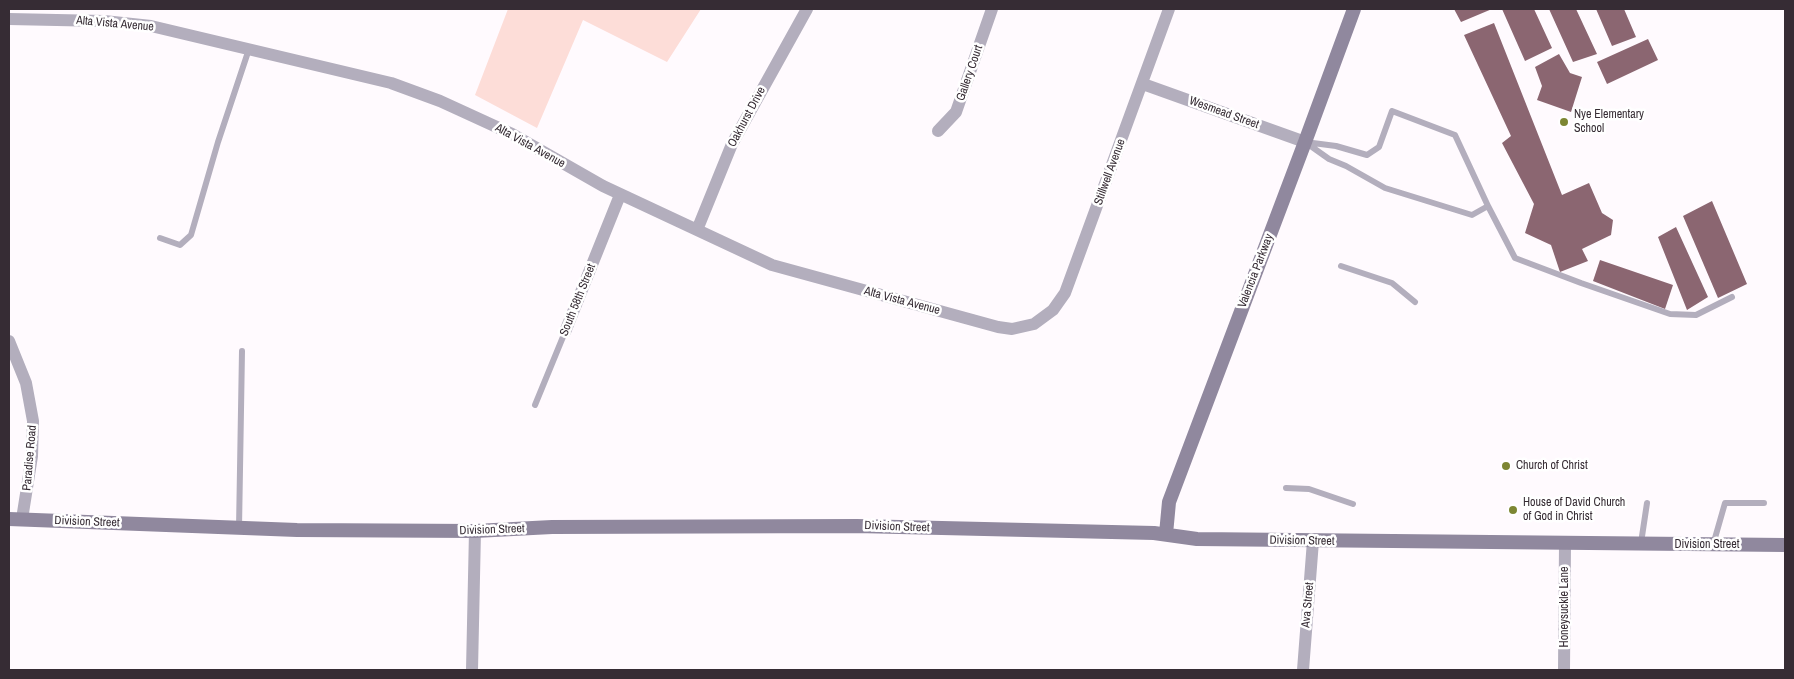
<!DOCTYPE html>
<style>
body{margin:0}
#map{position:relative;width:1794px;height:679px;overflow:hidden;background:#fffafe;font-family:"Archivo Narrow",sans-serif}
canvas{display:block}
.frame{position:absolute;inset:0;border:10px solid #362c34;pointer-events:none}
</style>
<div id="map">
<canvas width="1794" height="679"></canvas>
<div class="frame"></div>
</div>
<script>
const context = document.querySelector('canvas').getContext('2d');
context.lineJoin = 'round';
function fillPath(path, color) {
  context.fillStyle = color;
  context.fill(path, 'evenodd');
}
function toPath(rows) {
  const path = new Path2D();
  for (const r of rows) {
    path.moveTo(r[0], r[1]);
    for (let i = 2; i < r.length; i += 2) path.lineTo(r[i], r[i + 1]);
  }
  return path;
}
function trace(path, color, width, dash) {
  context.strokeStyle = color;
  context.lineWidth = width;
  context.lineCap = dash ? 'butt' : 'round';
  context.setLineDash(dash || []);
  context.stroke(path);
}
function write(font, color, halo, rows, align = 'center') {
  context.font = font + ' "Archivo Narrow",sans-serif';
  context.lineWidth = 5;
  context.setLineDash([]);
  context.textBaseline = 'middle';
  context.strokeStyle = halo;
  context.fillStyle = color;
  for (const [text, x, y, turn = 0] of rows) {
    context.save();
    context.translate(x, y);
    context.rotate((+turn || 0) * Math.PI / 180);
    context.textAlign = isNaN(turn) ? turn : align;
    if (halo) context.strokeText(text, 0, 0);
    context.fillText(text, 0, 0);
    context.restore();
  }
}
const green = toPath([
 [508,9,701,9,667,62,583,20,537,128,475,95]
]);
const building = toPath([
 [1454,9,1492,9,1461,22],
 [1502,9,1534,9,1552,48,1525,61],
 [1549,9,1576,9,1597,54,1573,62],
 [1596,9,1624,9,1636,37,1612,46],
 [1494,23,1562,195,1589,183,1602,213,1613,220,1611,235,1582,249,1588,261,1560,272,1551,245,1525,233,1534,204,1502,143,1511,136,1464,35],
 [1648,39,1658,60,1607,84,1597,62],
 [1559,54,1570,73,1582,77,1571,112,1537,100,1542,86,1535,67],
 [1712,201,1747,284,1718,298,1683,216],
 [1676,227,1708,297,1687,310,1658,237],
 [1600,260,1673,285,1665,309,1593,281]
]);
const service = toPath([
 [1392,111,1455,135,1488,206,1472,215,1385,188,1346,166,1329,159,1305,142,1336,146,1367,155,1379,147,1392,111],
 [1488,206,1515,258,1581,283,1670,314,1696,315,1732,297],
 [160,238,180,245,191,235,218,142,249,49],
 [1341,266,1392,283,1415,302],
 [535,405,565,332],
 [1286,488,1309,489,1353,504],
 [239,528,242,351],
 [1641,543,1647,503],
 [1713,545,1725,503,1764,503]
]);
const minor = toPath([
 [9,19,104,21,151,26,391,83,440,101,512,134,603,186,772,265,998,327,1012,329,1034,324,1053,310,1065,293,1169,9],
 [1143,84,1305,142],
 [938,131,956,112,992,9],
 [697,230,732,144,807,9],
 [565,332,620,195],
 [9,341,26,383,33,421,32,456,22,519],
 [472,670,475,531],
 [1303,670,1313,541],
 [1564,670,1565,544]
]);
const secondary = toPath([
 [9,519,297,530,475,531,552,527,857,526,1154,533,1197,539,1785,545],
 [1166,534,1169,502,1305,142,1354,9]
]);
const markers = [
 [1564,122,5,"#7d8633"],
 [1506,466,5,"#7d8633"],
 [1513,510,5,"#7d8633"]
];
const streetNames = [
 ["Alta Vista Avenue",115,24,5],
 ["Gallery Court",970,73,-71],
 ["Wesmead Street",1224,113,20],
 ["Oakhurst Drive",747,117,-62],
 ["Alta Vista Avenue",530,146,29],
 ["Stillwell Avenue",1110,172,-70],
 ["Valencia Parkway",1256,271,-69],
 ["South 58th Street",578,300,-68],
 ["Alta Vista Avenue",902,301,15],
 ["Paradise Road",30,458,-85],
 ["Division Street",87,522,2],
 ["Division Street",897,527,2],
 ["Division Street",492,530,-2],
 ["Division Street",1302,541,1],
 ["Division Street",1707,545],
 ["Ava Street",1308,605,-85],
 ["Honeysuckle Lane",1565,607,-90]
];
const poiNames = [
 ["Nye Elementary",1574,115],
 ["School",1574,129],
 ["Church of Christ",1516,466],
 ["House of David Church",1523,503],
 ["of God in Christ",1523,517]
];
fillPath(green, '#fdddd8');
fillPath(building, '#8b6671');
trace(service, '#b3aebd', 6);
trace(minor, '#b3aebd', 12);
trace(secondary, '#90889e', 14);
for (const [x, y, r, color] of markers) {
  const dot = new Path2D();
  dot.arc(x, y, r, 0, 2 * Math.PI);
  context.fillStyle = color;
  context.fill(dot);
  trace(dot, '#fff', 2);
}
write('12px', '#362c34', '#fff', streetNames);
write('12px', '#362c34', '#fff', poiNames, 'left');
</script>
